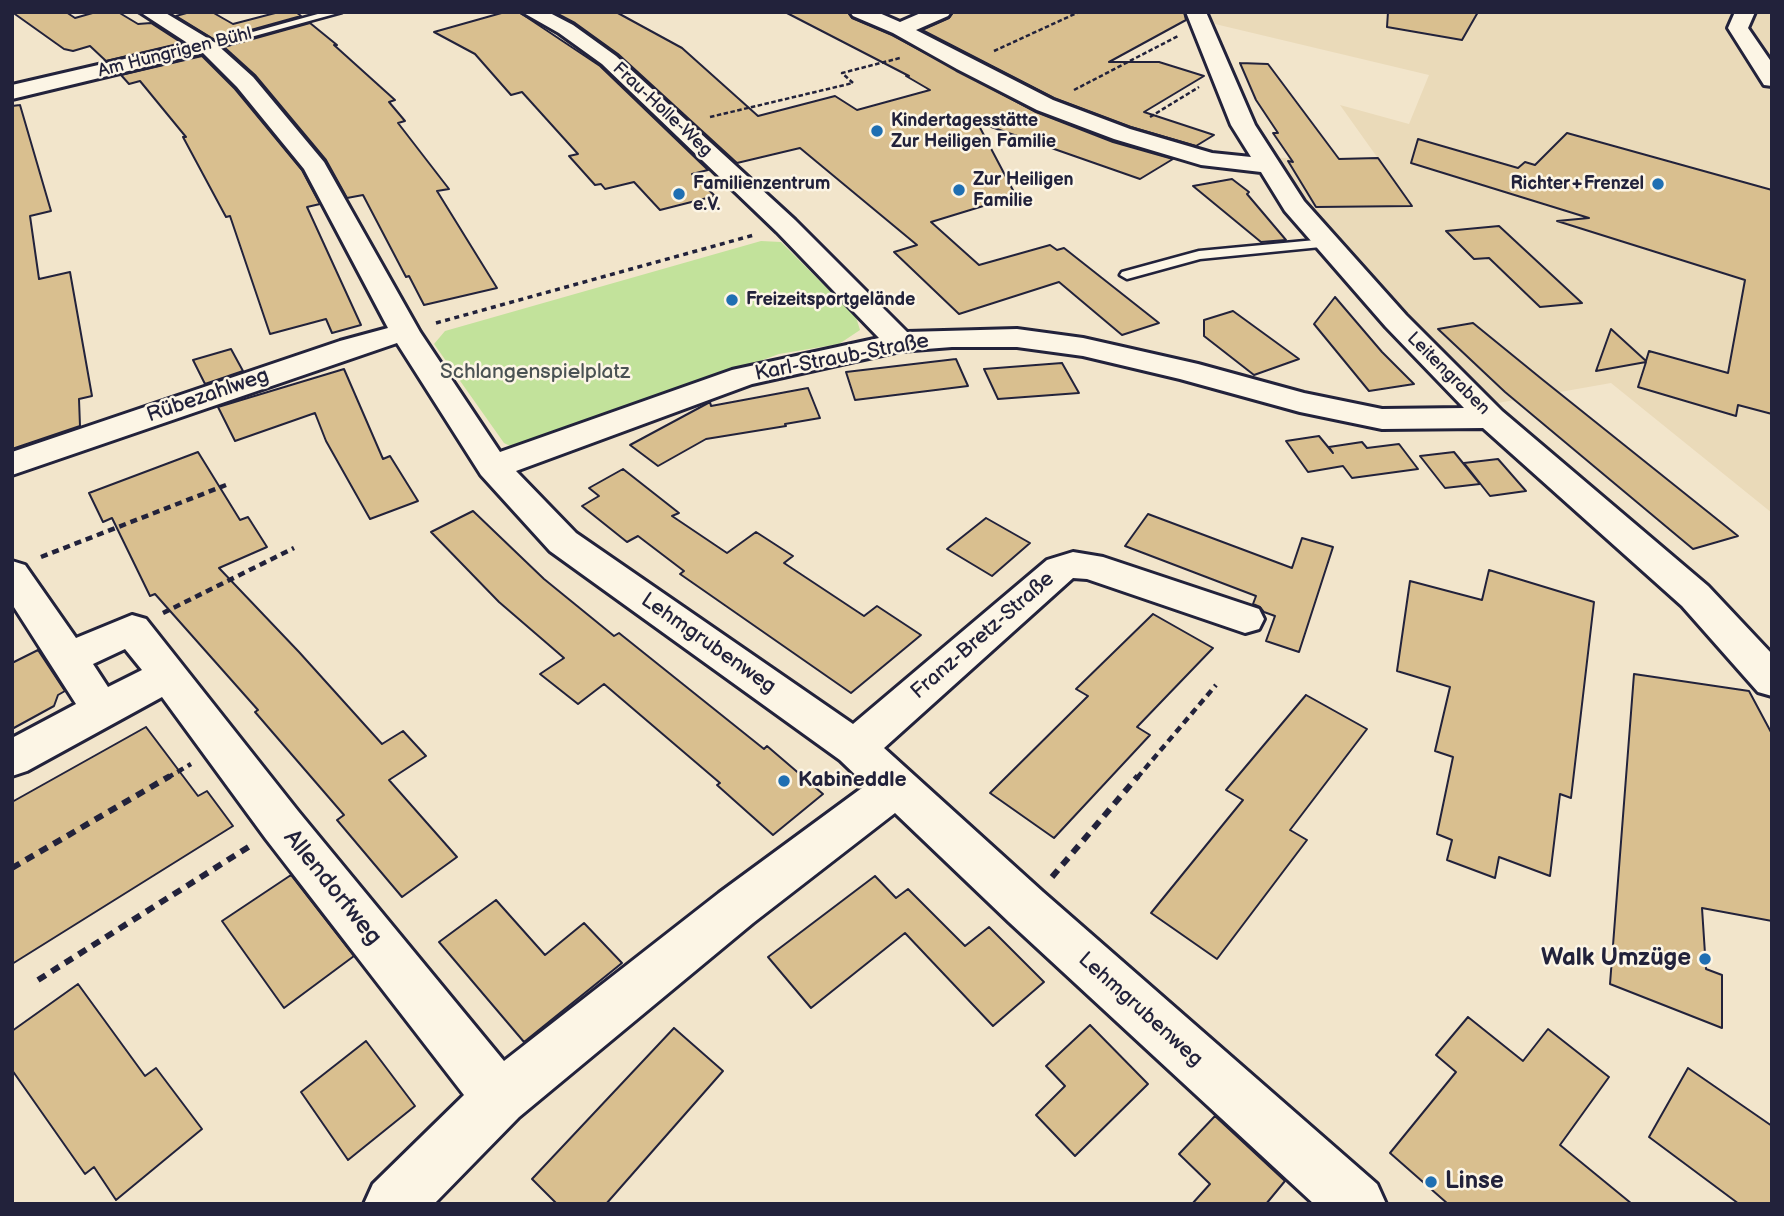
<!DOCTYPE html>
<meta charset="utf-8">
<style>
body{margin:0}
#map{position:relative;width:1784px;height:1216px;overflow:hidden;background:#f2e5cb;font-family:"Balsamiq Sans",sans-serif}
canvas{display:block}
.frame{position:absolute;inset:0;border:14px solid #22223b;pointer-events:none}
</style>
<div id="map">
<canvas width="1784" height="1216"></canvas>
<div class="frame"></div>
</div>
<script>
const context = document.querySelector('canvas').getContext('2d');
context.lineJoin = 'round';
function fillPath(path, color) {
  context.fillStyle = color;
  context.fill(path, 'evenodd');
}
function toPath(rows) {
  const path = new Path2D();
  for (const r of rows) {
    path.moveTo(r[0], r[1]);
    for (let i = 2; i < r.length; i += 2) path.lineTo(r[i], r[i + 1]);
  }
  return path;
}
function trace(path, color, width, dash) {
  context.strokeStyle = color;
  context.lineWidth = width;
  context.lineCap = dash ? 'butt' : 'round';
  context.setLineDash(dash || []);
  context.stroke(path);
}
function write(font, color, halo, rows, align = 'center') {
  context.font = font + ' "Balsamiq Sans",sans-serif';
  context.lineWidth = 5;
  context.setLineDash([]);
  context.textBaseline = 'middle';
  context.strokeStyle = halo;
  context.fillStyle = color;
  for (const [text, x, y, turn = 0] of rows) {
    context.save();
    context.translate(x, y);
    context.rotate((+turn || 0) * Math.PI / 180);
    context.textAlign = isNaN(turn) ? turn : align;
    if (halo) context.strokeText(text, 0, 0);
    context.fillText(text, 0, 0);
    context.restore();
  }
}
const built = toPath([
 [1208,12,1772,12,1772,513,1611,383,1492,404,1406,318,1306,206,1275,158,1377,157,1340,105,1409,124,1429,75,1215,24]
]);
const green = toPath([
 [761,241,781,242,856,317,860,330,839,344,779,354,518,450,504,443,434,344,445,331]
]);
const building = toPath([
 [12,12,66,12,75,18,96,12,118,12,138,24,151,23,182,43,106,61,90,46,73,51,64,49,12,12],
 [190,12,212,12,233,24,279,12,296,12,301,16,215,40,176,16,190,12],
 [505,12,519,12,600,66,708,170,692,174,715,196,660,210,634,182,605,189,601,184,595,185,569,156,578,154,522,92,511,95,475,54,434,32,505,12],
 [554,12,616,12,682,48,758,116,835,96,857,110,930,90,906,76,909,76,785,12,848,12,852,18,892,35,1036,112,1113,142,1173,159,1140,179,977,122,1016,196,931,222,979,265,1050,245,1057,250,1064,248,1159,323,1122,335,1059,282,959,314,894,252,917,245,800,148,737,163,618,54,575,23,554,12],
 [953,12,1184,12,1186,20,1109,62,1159,62,1204,76,1144,112,1214,135,1196,146,1131,127,1054,98,922,30,949,18,953,12],
 [1388,12,1478,12,1462,40,1387,27,1388,12],
 [310,23,337,45,334,45,395,100,389,102,405,121,398,123,449,189,437,191,497,288,424,305,409,276,406,277,363,195,347,198,326,160,255,75,224,47,310,23],
 [202,56,235,89,302,170,320,204,307,207,361,325,332,333,326,319,270,334,230,216,226,217,183,137,186,137,140,81,129,84,121,75,202,56],
 [1240,63,1268,64,1339,159,1378,158,1412,206,1316,207,1288,161,1293,162,1273,133,1278,133,1256,100,1240,63],
 [20,105,51,211,30,216,39,279,70,272,92,396,79,399,80,426,12,449,12,106,20,105],
 [1567,133,1772,190,1772,414,1738,405,1736,416,1638,387,1646,362,1596,371,1611,329,1646,361,1649,351,1728,373,1745,280,1557,221,1589,218,1411,163,1418,139,1518,168,1525,162,1535,165,1567,133],
 [1232,179,1249,192,1247,194,1286,240,1261,242,1193,186,1232,179],
 [1499,226,1582,303,1540,307,1489,258,1474,259,1446,231,1499,226],
 [1335,297,1382,352,1414,384,1369,391,1314,324,1335,297],
 [1233,311,1299,359,1254,375,1204,336,1204,320,1233,311],
 [1473,323,1543,380,1738,536,1693,549,1505,392,1438,329,1473,323],
 [231,349,243,371,205,384,193,360,231,349],
 [956,359,968,386,855,400,846,372,956,359],
 [1062,363,1079,393,998,399,984,369,1062,363],
 [344,369,383,459,390,456,418,501,370,519,326,441,315,413,235,441,218,407,344,369],
 [808,388,820,418,785,424,786,426,706,439,658,466,630,445,710,402,711,406,808,388],
 [1319,436,1333,453,1329,447,1362,442,1367,448,1399,444,1418,469,1352,478,1343,466,1308,472,1286,441,1319,436],
 [198,452,240,520,248,517,267,547,219,568,299,652,382,744,403,731,426,756,389,780,457,857,402,897,337,820,344,815,255,712,258,710,155,594,150,596,112,518,103,522,89,493,198,452],
 [1454,452,1480,484,1445,488,1420,456,1454,452],
 [1498,459,1526,491,1490,496,1464,463,1498,459],
 [623,469,679,513,672,516,727,553,756,532,793,556,784,563,864,616,877,606,921,635,851,693,680,574,684,571,638,536,627,542,582,506,599,496,589,488,623,469],
 [473,511,544,579,614,636,619,633,764,749,767,746,823,794,773,835,717,785,720,783,604,684,578,704,540,674,564,658,499,602,431,532,473,511],
 [1148,514,1292,568,1302,538,1333,547,1299,652,1266,641,1275,616,1264,612,1260,607,1253,604,1256,596,1125,546,1148,514],
 [986,518,1030,543,992,576,947,549,986,518],
 [1489,570,1594,602,1571,798,1560,794,1550,876,1499,857,1495,878,1447,860,1452,840,1437,834,1453,757,1435,751,1450,687,1397,671,1410,581,1482,600,1489,570],
 [1153,614,1213,648,1137,727,1150,735,1054,838,990,793,1088,696,1076,689,1153,614],
 [38,650,65,691,58,695,54,706,12,729,12,663,38,650],
 [1634,674,1749,691,1772,734,1772,921,1702,908,1706,969,1722,975,1722,1028,1610,984,1634,674],
 [1306,695,1367,729,1290,830,1307,840,1217,959,1151,913,1243,800,1226,790,1306,695],
 [146,727,198,796,207,791,233,826,12,964,12,802,146,727],
 [291,875,354,956,284,1008,222,921,291,875],
 [875,876,896,898,908,889,965,946,989,927,1044,982,993,1026,905,933,811,1008,768,957,875,876],
 [496,900,545,955,584,923,622,963,524,1042,439,942,496,900],
 [78,984,145,1076,156,1068,202,1129,116,1200,94,1167,85,1174,12,1070,12,1031,78,984],
 [1468,1017,1523,1061,1548,1029,1609,1077,1560,1145,1632,1204,1448,1204,1390,1153,1456,1072,1436,1055,1468,1017],
 [1090,1025,1148,1084,1075,1156,1036,1115,1065,1086,1046,1066,1090,1025],
 [674,1028,723,1071,606,1204,557,1204,532,1179,674,1028],
 [366,1041,415,1106,348,1160,301,1092,366,1041],
 [1688,1068,1772,1126,1772,1204,1739,1204,1649,1137,1688,1068],
 [1215,1116,1285,1181,1266,1204,1192,1204,1210,1184,1179,1154,1215,1116]
]);
const pathFar3 = toPath([
 [994,51,1079,12],
 [1074,90,1178,36],
 [710,117,853,83,842,73,900,58],
 [1150,117,1199,87]
]);
const pathFar2 = toPath([
 [436,323,754,235]
]);
const pathFar1 = toPath([
 [41,557,226,485],
 [163,613,294,548],
 [167,778,191,764],
 [1137,778,1216,685]
]);
const path = toPath([
 [12,868,170,776],
 [1052,877,1138,776],
 [38,980,250,846]
]);
const lane = toPath([
 [325,12,342,12,207,49,202,46,325,12],
 [1326,239,1333,243,1331,246,1200,259,1127,279,1120,275,1122,272,1199,251,1326,239]
]);
const street = toPath([
 [140,12,164,12,214,42,253,77,324,162,420,332,500,452,732,370,879,338,777,232,602,64,559,33,522,12,548,12,573,25,616,56,795,220,907,332,1017,329,1083,338,1198,364,1304,393,1382,409,1464,408,1386,327,1285,211,1261,172,1201,165,1114,139,1037,110,957,69,893,33,853,16,850,12,877,12,900,22,923,12,951,12,948,16,916,30,1053,100,1130,129,1212,153,1251,157,1231,125,1186,12,1206,12,1255,125,1304,201,1406,315,1502,411,1708,586,1772,654,1772,696,1758,692,1682,606,1483,428,1382,429,1300,412,1180,379,1083,356,1017,347,952,347,900,351,752,384,516,471,576,533,853,724,1047,560,1073,552,1103,557,1259,609,1264,619,1259,629,1245,633,1087,579,1073,578,884,748,1043,892,1377,1184,1386,1204,1314,1204,1009,922,895,813,753,923,519,1117,434,1204,364,1204,373,1184,464,1095,266,839,162,697,27,771,12,776,12,738,76,704,12,604,12,561,25,565,76,638,132,615,146,619,298,811,504,1061,719,893,866,785,840,760,550,551,481,475,397,343,12,475,12,452,340,341,388,328,304,169,237,87,203,53,12,99,12,85,189,44,140,12],
 [125,649,142,670,108,687,93,664,125,649],
 [1735,12,1755,12,1748,28,1772,63,1772,86,1764,85,1728,28,1735,12]
]);
const markers = [
 [877,131,7,"#1f6fb2"],
 [1658,184,7,"#1f6fb2"],
 [959,190,7,"#1f6fb2"],
 [679,194,7,"#1f6fb2"],
 [732,300,7,"#1f6fb2"],
 [784,781,7,"#1f6fb2"],
 [1705,959,7,"#1f6fb2"],
 [1431,1182,7,"#1f6fb2"]
];
const farStreetnames = [
 ["Am Hungrigen Bühl",175,53,-14],
 ["Frau-Holle-Weg",662,110,43],
 ["Leitengraben",1448,374,45]
];
const farPoinames = [
 ["Kindertagesstätte",891,121],
 ["Zur Heiligen Familie",891,142],
 ["Zur Heiligen",973,180],
 ["Familie",973,201],
 ["Familienzentrum",693,184],
 ["e.V.",693,205],
 ["Richter+Frenzel",1644,184,"right"],
 ["Freizeitsportgelände",746,300]
];
const streetNames = [
 ["Karl-Straub-Straße",842,358,-11],
 ["Rübezahlweg",208,396,-19],
 ["Franz-Bretz-Straße",983,636,-41],
 ["Lehmgrubenweg",708,644,35],
 ["Lehmgrubenweg",1140,1010,42]
];
const parkNames = [
 ["Schlangenspielplatz",535,373]
];
const poiNames = [
 ["Kabineddle",798,781]
];
const nearStreetnames = [
 ["Allendorfweg",332,888,51]
];
const nearPoinames = [
 ["Walk Umzüge",1691,959],
 ["Linse",1445,1182,"left"]
];
fillPath(built, '#eadab9');
fillPath(green, '#c2e29b');
fillPath(building, '#d9bf8f');
trace(building, '#22223b', 2);
trace(lane, '#22223b', 5);
trace(street, '#22223b', 6);
trace(pathFar3, '#22223b', 2.5, [4.5, 2.5]);
trace(pathFar2, '#22223b', 3.5, [5, 4.5]);
trace(pathFar1, '#22223b', 4.5, [7, 5]);
trace(path, '#22223b', 6, [9, 7]);
fillPath(lane, '#fcf5e5');
fillPath(street, '#fcf5e5');
for (const [x, y, r, color] of markers) {
  const dot = new Path2D();
  dot.arc(x, y, r, 0, 2 * Math.PI);
  context.fillStyle = color;
  context.fill(dot);
  trace(dot, '#fcf5e5', 2.5);
}
write('18px', '#22223b', '#fcf5e5', farStreetnames);
write('bold 18px', '#22223b', '#fcf5e5', farPoinames, 'left');
write('21px', '#22223b', '#fcf5e5', streetNames);
write('21px', '#4a5253', '#fcf5e5', parkNames);
write('bold 21px', '#22223b', '#fcf5e5', poiNames, 'left');
write('24px', '#22223b', '#fcf5e5', nearStreetnames);
write('bold 24px', '#22223b', '#fcf5e5', nearPoinames, 'right');
</script>
